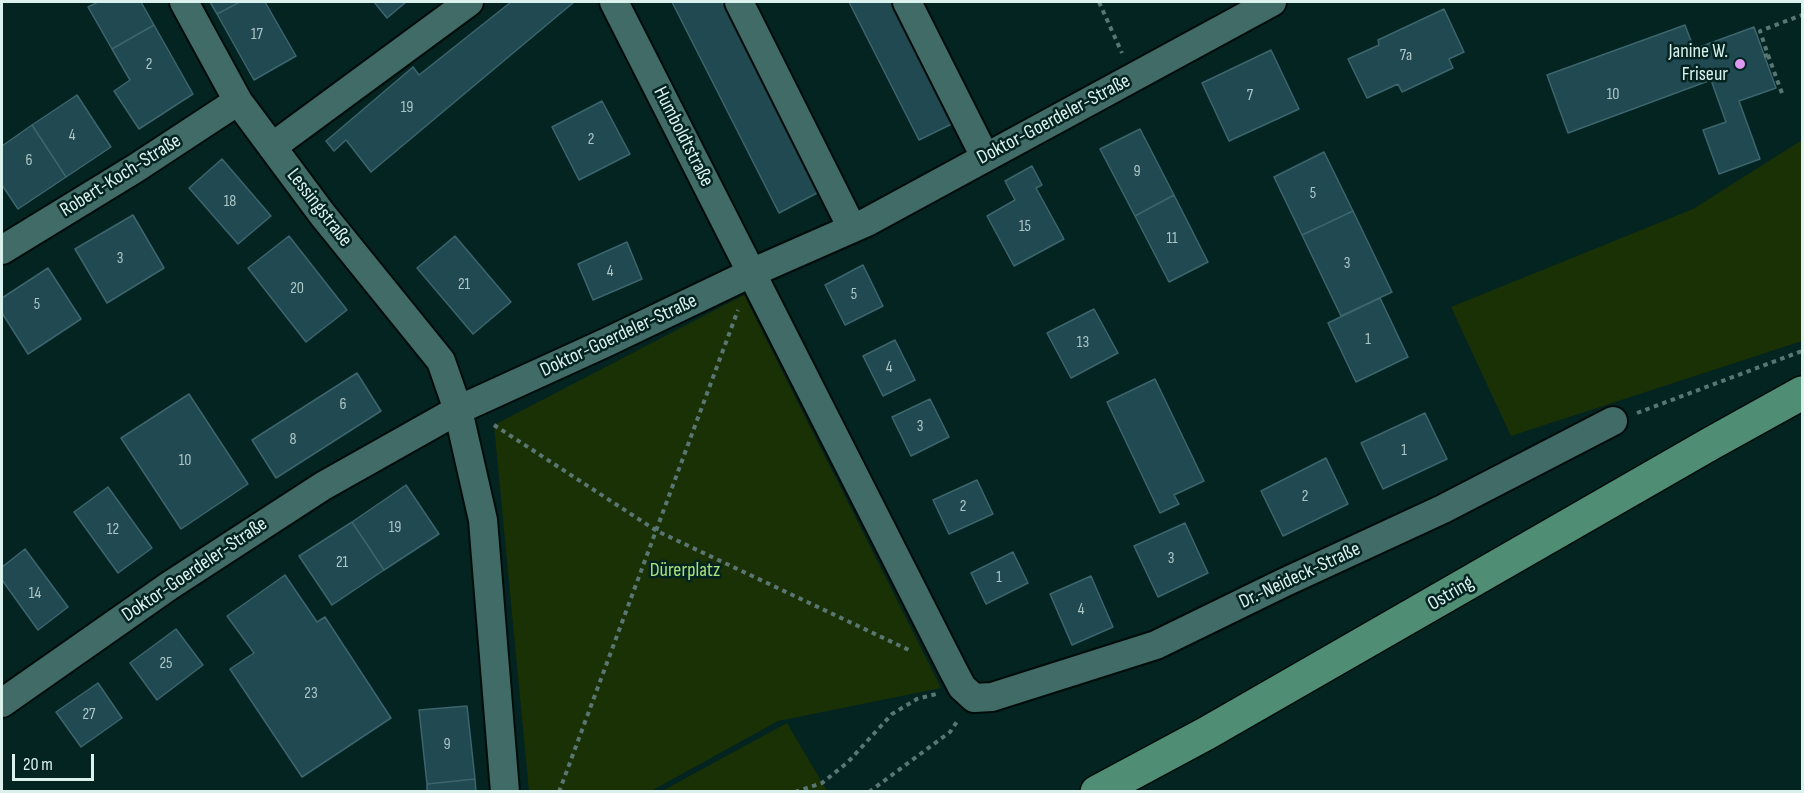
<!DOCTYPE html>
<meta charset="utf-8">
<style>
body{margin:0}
#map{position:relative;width:1804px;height:793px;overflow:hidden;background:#032421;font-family:"Sofia Sans Condensed",sans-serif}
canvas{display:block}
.frame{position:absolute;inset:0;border:3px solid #dbf1ee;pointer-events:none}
.scale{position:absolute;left:12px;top:754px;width:82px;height:27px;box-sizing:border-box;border:3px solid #dbf1ee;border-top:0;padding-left:8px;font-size:18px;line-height:21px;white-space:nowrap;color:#dbf1ee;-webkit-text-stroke:4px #032421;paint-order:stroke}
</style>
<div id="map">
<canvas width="1804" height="793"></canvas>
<div class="frame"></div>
<div class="scale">20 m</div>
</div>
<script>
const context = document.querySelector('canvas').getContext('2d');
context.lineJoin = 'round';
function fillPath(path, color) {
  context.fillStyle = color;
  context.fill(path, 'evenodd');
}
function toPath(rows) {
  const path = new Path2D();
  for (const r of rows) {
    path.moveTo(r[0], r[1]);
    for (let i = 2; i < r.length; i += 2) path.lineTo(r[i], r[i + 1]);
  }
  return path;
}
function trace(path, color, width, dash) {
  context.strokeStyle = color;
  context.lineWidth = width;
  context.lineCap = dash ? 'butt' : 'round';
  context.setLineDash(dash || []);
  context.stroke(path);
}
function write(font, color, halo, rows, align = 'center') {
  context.font = font + ' "Sofia Sans Condensed",sans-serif';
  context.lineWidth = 5;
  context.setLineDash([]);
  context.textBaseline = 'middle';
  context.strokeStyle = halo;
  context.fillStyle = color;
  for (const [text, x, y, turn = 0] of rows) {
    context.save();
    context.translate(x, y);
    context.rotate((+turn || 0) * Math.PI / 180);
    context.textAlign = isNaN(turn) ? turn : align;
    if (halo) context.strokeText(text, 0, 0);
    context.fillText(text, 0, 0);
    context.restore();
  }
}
const green = toPath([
 [1802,140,1802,341,1511,436,1451,307,1693,209],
 [744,295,941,688,778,721,651,791,529,791,494,425],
 [787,723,827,791,662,791]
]);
const building = toPath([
 [98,2,141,2,154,25,112,49,88,7,98,2],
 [210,2,240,2,217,14,210,2],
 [240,2,265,2,296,56,254,80,217,14,240,2],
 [374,2,406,2,387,18,374,2],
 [511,2,574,2,371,172,346,140,334,151,326,141,413,67,419,75,511,2],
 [672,2,722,2,819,192,779,213,672,2],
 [849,2,901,2,960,120,919,140,849,2],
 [1444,9,1464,52,1449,59,1453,68,1402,92,1398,84,1367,98,1348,59,1379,45,1378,40,1444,9],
 [154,25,193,94,139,129,114,91,130,80,112,49,154,25],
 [1685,25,1694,49,1754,27,1776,88,1739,101,1760,159,1719,174,1703,130,1726,122,1711,80,1568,133,1547,75,1685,25],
 [1271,50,1299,109,1229,141,1202,83,1271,50],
 [77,95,111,147,66,177,32,125,77,95],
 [602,101,630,154,579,180,552,127,602,101],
 [32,125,66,177,18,209,2,185,2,146,32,125],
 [1140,129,1174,195,1135,216,1100,149,1140,129],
 [1324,152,1353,211,1302,235,1274,177,1324,152],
 [222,159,271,216,238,244,189,188,222,159],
 [1032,166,1042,185,1036,188,1064,239,1014,266,987,216,1015,200,1005,181,1032,166],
 [1174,195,1208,262,1169,282,1135,216,1174,195],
 [1353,211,1392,292,1341,316,1302,235,1353,211],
 [133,215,164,268,107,303,75,249,133,215],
 [289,236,347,310,306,342,248,268,289,236],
 [455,236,511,302,473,334,417,268,455,236],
 [627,242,642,279,593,300,578,264,627,242],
 [863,265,883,306,845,325,825,285,863,265],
 [48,268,81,319,28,354,2,313,2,298,48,268],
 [1380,298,1408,357,1356,382,1328,323,1380,298],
 [1094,309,1118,353,1071,378,1047,333,1094,309],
 [895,340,915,380,883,396,863,356,895,340],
 [357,373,381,411,276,478,252,440,357,373],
 [1155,379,1204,481,1174,495,1179,504,1160,513,1107,402,1155,379],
 [189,394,248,484,181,529,121,438,189,394],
 [930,399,949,437,911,456,892,417,930,399],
 [1425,413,1447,459,1383,489,1361,443,1425,413],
 [1326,458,1348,504,1283,536,1261,491,1326,458],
 [977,480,993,514,949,534,933,500,977,480],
 [406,485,439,534,384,570,352,522,406,485],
 [108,487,152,548,118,573,74,512,108,487],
 [352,522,384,570,332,605,299,556,352,522],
 [1185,523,1208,573,1158,597,1134,546,1185,523],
 [25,549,68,607,38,630,2,580,2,567,25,549],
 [1013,552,1028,583,986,604,971,573,1013,552],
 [285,575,317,622,325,617,391,718,302,777,230,669,254,653,227,616,285,575],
 [1091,576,1113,627,1072,645,1050,594,1091,576],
 [176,629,203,665,157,700,130,663,176,629],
 [98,683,122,718,81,747,56,712,98,683],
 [467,706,475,779,427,784,419,710,467,706],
 [475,779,476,792,427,792,427,784,475,779]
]);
const path = toPath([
 [1099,2,1122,53],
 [1768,55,1783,96],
 [1764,56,1768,55,1760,31,1802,15],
 [1637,413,1802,351],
 [494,425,657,531,911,651],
 [559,792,738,310],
 [795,792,822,783,848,762,892,714,917,699,936,694],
 [869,792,950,732,958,720]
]);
const minor = toPath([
 [184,2,238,101,322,214,441,361,458,410,483,520,505,792],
 [614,2,953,670,962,687,974,698,992,697,1156,645,1283,583,1443,509,1613,421],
 [739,2,852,228],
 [907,2,985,157],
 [272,147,469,2],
 [2,250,136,168,238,101],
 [2,703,169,586,323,486,458,410,605,343,751,273,867,222,1272,2]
]);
const major = toPath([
 [1097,792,1207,733,1710,444,1802,393]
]);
const markers = [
 [1740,64,6,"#df98f2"]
];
const numberNames = [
 ["17",257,35],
 ["7a",1406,56],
 ["2",149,65],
 ["10",1613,95],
 ["7",1250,96],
 ["19",407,108],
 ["4",72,136],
 ["2",591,140],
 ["6",29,161],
 ["9",1137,172],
 ["5",1313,194],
 ["18",230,202],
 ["15",1025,227],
 ["11",1172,239],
 ["3",120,259],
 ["3",1347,264],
 ["4",610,272],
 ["21",464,285],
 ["20",297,289],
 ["5",854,295],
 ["5",37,305],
 ["1",1368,340],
 ["13",1083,343],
 ["4",889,368],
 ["6",343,405],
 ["3",920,427],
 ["8",293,440],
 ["1",1404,451],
 ["10",185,461],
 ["2",1305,497],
 ["2",963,507],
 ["19",395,528],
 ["12",113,530],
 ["3",1171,559],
 ["21",342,563],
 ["1",999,578],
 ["14",35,594],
 ["4",1081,610],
 ["25",166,664],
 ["23",311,694],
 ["27",89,715],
 ["9",447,745]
];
const poiNames = [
 ["Janine W.",1728,52],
 ["Friseur",1728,75]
];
const streetNames = [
 ["Doktor-Goerdeler-Straße",1054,120,-28],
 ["Humboldtstraße",683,137,63],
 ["Robert-Koch-Straße",121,176,-32],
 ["Lessingstraße",319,208,52],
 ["Doktor-Goerdeler-Straße",619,336,-25],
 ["Doktor-Goerdeler-Straße",195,570,-34],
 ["Dr.-Neideck-Straße",1300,576,-25],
 ["Ostring",1451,594,-30]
];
const parkNames = [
 ["Dürerplatz",685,571]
];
fillPath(green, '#1a3105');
fillPath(building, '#214951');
trace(building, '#3c656d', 1.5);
trace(minor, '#000c0a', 32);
trace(major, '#000c0a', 36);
trace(path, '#597673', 4, [4.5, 4.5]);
trace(minor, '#416b66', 28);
trace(major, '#4f8e74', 33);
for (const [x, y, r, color] of markers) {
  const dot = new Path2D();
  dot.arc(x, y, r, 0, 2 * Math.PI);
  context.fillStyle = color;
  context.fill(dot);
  trace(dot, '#032421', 2);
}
write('16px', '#acc7c7', null, numberNames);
write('20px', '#dbf1ee', '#032421', poiNames, 'right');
write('20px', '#dbf1ee', '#032421', streetNames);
write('20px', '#a9e57d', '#032421', parkNames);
</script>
